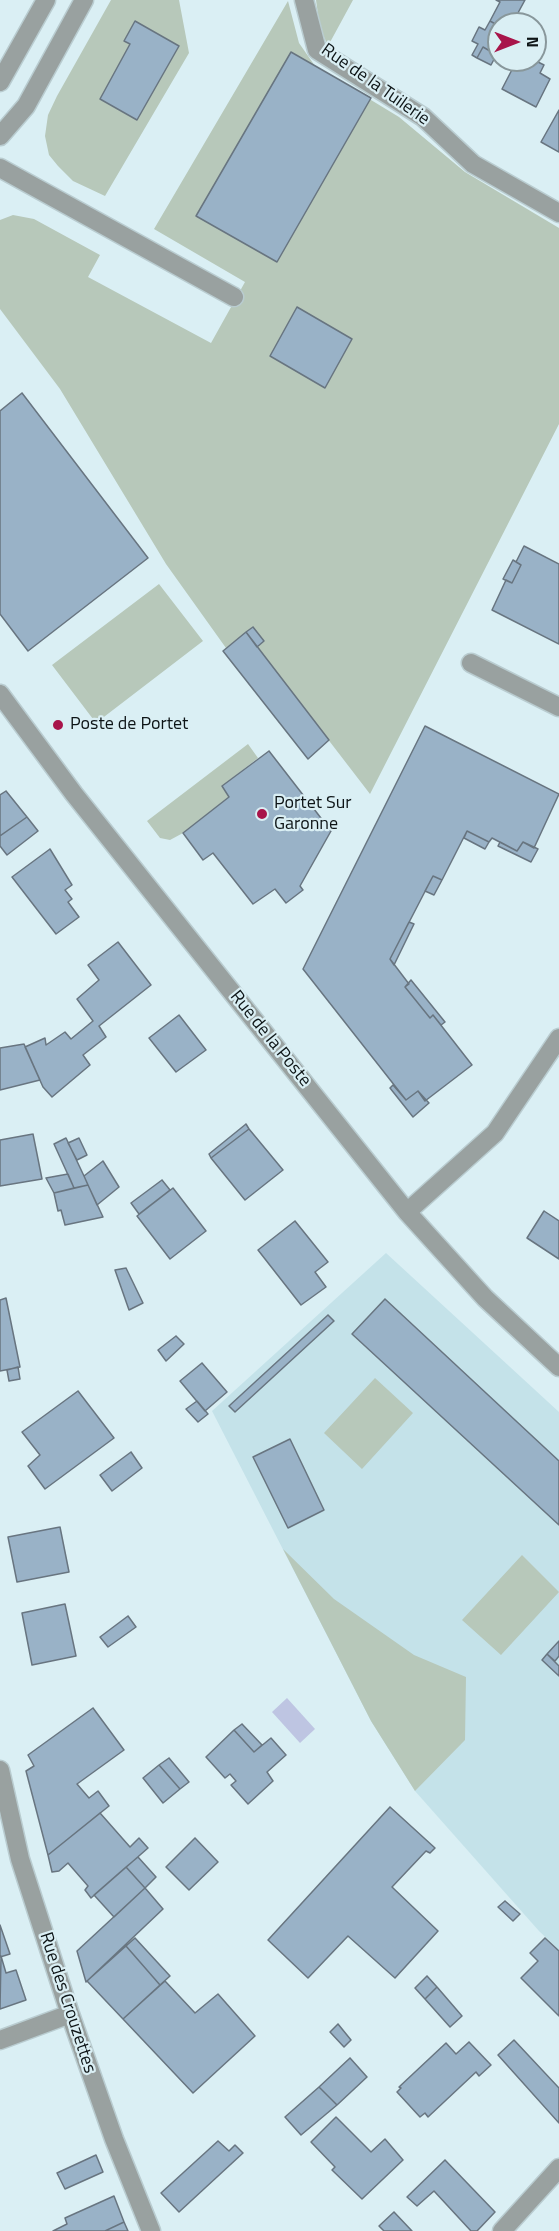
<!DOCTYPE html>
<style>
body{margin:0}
#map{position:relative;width:559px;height:2231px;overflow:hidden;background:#daeff4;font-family:"Titillium Web",sans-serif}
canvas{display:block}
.north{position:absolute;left:487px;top:12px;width:60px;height:60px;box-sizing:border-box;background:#daeff4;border:2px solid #88979b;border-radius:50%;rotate:90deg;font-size:16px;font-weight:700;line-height:24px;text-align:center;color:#0d1416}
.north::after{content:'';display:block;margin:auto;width:21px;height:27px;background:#a8144a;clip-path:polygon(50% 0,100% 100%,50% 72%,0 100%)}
</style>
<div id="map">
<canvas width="559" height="2231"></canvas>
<div class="north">N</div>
</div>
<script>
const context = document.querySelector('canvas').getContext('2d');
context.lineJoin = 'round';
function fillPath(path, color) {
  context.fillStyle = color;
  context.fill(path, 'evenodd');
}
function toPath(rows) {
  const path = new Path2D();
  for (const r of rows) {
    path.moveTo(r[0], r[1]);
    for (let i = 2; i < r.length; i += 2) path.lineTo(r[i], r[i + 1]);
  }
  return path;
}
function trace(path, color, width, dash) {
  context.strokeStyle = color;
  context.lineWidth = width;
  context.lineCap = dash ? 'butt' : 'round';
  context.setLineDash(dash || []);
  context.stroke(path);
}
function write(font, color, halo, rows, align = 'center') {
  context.font = font + ' "Titillium Web",sans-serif';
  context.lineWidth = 4.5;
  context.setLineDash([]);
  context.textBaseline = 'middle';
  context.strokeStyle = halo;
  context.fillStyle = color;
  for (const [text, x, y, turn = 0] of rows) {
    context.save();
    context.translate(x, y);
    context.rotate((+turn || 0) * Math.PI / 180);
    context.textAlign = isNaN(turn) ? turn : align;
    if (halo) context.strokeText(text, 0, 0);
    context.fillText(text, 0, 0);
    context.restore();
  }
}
const built = toPath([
 [386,1253,559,1412,559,1950,539,1931,415,1791,371,1721,212,1411]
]);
const green = toPath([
 [111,0,179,0,189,53,105,196,73,181,58,166,49,155,45,136,48,115,57,96],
 [316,0,353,0,328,46,320,28],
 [288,1,299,43,315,66,399,117,465,172,559,228,559,424,370,794,257,647,264,641,253,627,226,648,166,564,60,389,0,309,0,220,13,215,34,219,100,255,88,277,211,343,245,282,154,229],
 [159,584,203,641,96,723,52,665],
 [248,744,258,758,222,786,229,797,183,833,170,840,160,838,147,821],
 [375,1378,413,1413,362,1469,324,1433],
 [283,1549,334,1599,414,1655,466,1677,465,1740,415,1791,371,1721],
 [522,1555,559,1592,501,1655,462,1620]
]);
const water = toPath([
 [287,1698,315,1729,300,1743,272,1712]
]);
const building = toPath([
 [496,0,525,0,512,24,499,26,490,21,500,2,496,0],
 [135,21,179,46,137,120,100,99,130,44,124,41,135,21],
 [490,21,499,26,499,38,497,37,490,51,483,47,477,58,472,55,478,44,472,41,479,27,485,30,490,21],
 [497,37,499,50,491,65,477,58,483,47,490,51,497,37],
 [291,52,371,98,277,262,196,216,291,52],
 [517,60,534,60,544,65,540,73,550,79,536,107,502,89,517,60],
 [559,110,559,152,541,142,559,110],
 [297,307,352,339,325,388,270,356,297,307],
 [22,393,148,558,28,651,0,614,0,411,22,393],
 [524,546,559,564,559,644,492,610,506,580,512,583,521,565,516,562,524,546],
 [513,560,521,565,512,583,503,579,513,560],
 [253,627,264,641,257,647,246,632,253,627],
 [246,632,329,740,308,759,223,651,246,632],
 [425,726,559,794,534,848,523,842,517,851,492,838,489,842,467,831,442,880,433,876,390,959,409,984,405,987,430,1018,433,1015,472,1065,425,1101,418,1091,406,1100,303,969,425,726],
 [269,751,331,831,300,886,303,890,286,903,275,889,253,904,213,853,203,860,183,833,229,797,222,786,269,751],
 [6,791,27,817,0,836,0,795,6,791],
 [27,817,38,831,7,855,0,846,0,836,27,817],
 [467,831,489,842,485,849,464,838,467,831],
 [500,842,517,851,523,842,538,849,531,862,498,846,500,842],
 [50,849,72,885,65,890,72,899,68,902,79,917,56,934,12,877,50,849],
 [433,876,442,880,434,895,425,891,433,876],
 [409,922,414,924,394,965,390,959,409,922],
 [118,942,151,985,99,1026,106,1037,83,1055,90,1065,52,1097,43,1087,25,1047,45,1038,46,1045,65,1032,71,1039,93,1021,77,999,99,980,88,965,118,942],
 [411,980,445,1022,441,1025,433,1015,430,1018,405,987,411,980],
 [179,1015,206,1050,176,1072,149,1038,179,1015],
 [24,1044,40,1080,0,1090,0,1048,24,1044],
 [393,1085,406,1100,418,1091,429,1103,413,1117,390,1088,393,1085],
 [246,1124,249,1129,211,1158,209,1154,246,1124],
 [249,1129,283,1170,245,1200,211,1158,249,1129],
 [33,1134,42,1179,0,1186,0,1140,33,1134],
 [66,1138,84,1176,88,1185,74,1188,54,1144,66,1138],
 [79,1138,87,1155,77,1160,68,1143,79,1138],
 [103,1161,119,1187,97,1205,84,1176,103,1161],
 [68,1174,74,1188,54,1193,46,1178,68,1174],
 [162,1180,170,1190,139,1214,131,1203,162,1180],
 [88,1185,103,1217,65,1225,61,1210,58,1211,54,1193,88,1185],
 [173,1188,206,1231,170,1259,137,1216,173,1188],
 [544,1211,559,1221,559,1259,527,1238,544,1211],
 [295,1221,328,1262,315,1272,326,1287,301,1305,258,1250,295,1221],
 [126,1268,143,1303,129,1310,115,1270,126,1268],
 [6,1298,20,1367,0,1371,0,1300,6,1298],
 [385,1299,559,1461,559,1525,352,1334,385,1299],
 [328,1315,334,1321,235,1412,229,1406,328,1315],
 [176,1336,184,1344,166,1361,158,1350,176,1336],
 [202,1363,227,1392,205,1411,180,1381,202,1363],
 [18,1367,20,1379,9,1381,7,1370,18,1367],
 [78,1391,114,1438,45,1489,28,1466,40,1455,22,1432,78,1391],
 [197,1401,208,1414,198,1422,186,1409,197,1401],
 [290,1439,324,1510,288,1528,253,1457,290,1439],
 [131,1452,142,1468,112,1491,100,1475,131,1452],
 [60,1527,69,1572,17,1582,8,1537,60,1527],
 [65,1604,76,1656,32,1665,22,1613,65,1604],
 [128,1616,136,1627,108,1647,100,1637,128,1616],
 [559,1641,559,1656,555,1661,547,1654,559,1641],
 [547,1654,559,1666,559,1676,542,1660,547,1654],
 [93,1708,124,1750,77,1784,89,1798,98,1791,109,1806,48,1855,26,1771,34,1766,28,1755,93,1708],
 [242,1724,262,1745,254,1752,234,1730,242,1724],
 [234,1730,254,1752,271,1738,286,1755,267,1772,273,1781,248,1804,231,1785,236,1781,230,1774,225,1778,206,1757,234,1730],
 [169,1758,189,1782,180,1789,159,1765,169,1758],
 [159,1765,180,1789,163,1803,143,1778,159,1765],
 [390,1807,435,1848,430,1853,426,1851,392,1887,438,1931,395,1978,348,1936,308,1978,268,1940,390,1807],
 [100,1813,130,1847,139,1838,148,1848,91,1898,85,1890,88,1886,68,1863,59,1871,52,1872,48,1855,100,1813],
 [195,1838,218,1862,189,1890,166,1867,195,1838],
 [138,1857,156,1877,145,1888,126,1867,138,1857],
 [126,1867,145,1888,114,1917,94,1895,126,1867],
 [145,1888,163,1909,86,1982,77,1951,145,1888],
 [505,1901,520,1914,513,1921,498,1907,505,1901],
 [0,1925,10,1954,0,1957,0,1925],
 [135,1938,170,1976,160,1985,126,1946,135,1938],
 [545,1938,559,1951,559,2016,521,1978,538,1961,530,1953,545,1938],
 [126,1946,160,1985,123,2019,87,1981,126,1946],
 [1,1956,6,1973,16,1970,26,2000,0,2009,1,1956],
 [427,1976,437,1987,425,1999,415,1988,427,1976],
 [165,1981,195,2013,218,1994,255,2036,193,2093,123,2019,165,1981],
 [437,1987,462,2016,450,2027,425,1999,437,1987],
 [338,2024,351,2040,344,2047,330,2032,338,2024],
 [514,2040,559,2088,559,2123,498,2055,514,2040],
 [469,2042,491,2065,479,2076,476,2072,428,2117,425,2113,420,2117,397,2092,401,2088,399,2087,446,2043,456,2054,469,2042],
 [350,2058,367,2077,337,2105,319,2087,350,2058],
 [319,2087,337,2105,301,2135,285,2117,319,2087],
 [336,2117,371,2152,385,2139,403,2160,362,2199,332,2170,335,2167,311,2142,336,2117],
 [218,2141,229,2151,235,2145,243,2153,179,2212,161,2193,218,2141],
 [96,2155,103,2172,65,2189,57,2173,96,2155],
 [445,2160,495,2212,477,2231,471,2231,434,2191,417,2206,407,2197,445,2160],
 [114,2196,124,2222,105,2231,53,2231,67,2224,65,2218,114,2196],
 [394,2212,412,2231,384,2231,379,2226,394,2212],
 [124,2222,128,2231,105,2231,124,2222]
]);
const minor = toPath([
 [304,0,317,50,423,117,473,164,559,213],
 [0,82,46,0],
 [0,136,26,106,84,0],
 [0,168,234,297],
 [471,663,559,707],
 [0,694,74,794,407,1212,485,1298,559,1367],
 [407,1212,495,1133,559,1038],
 [0,1770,20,1859,70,2014,114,2139,151,2231],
 [0,2040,70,2014],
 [502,2231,559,2168]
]);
const markers = [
 [58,725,6,"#a8144a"],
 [262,814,6,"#a8144a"]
];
const streetNames = [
 ["Rue de la Tuilerie",375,85,35],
 ["Rue de la Poste",270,1039,51],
 ["Rue des Crouzettes",67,2003,72]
];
const poiNames = [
 ["Poste de Portet",70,725],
 ["Portet Sur",274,804],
 ["Garonne",274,825]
];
fillPath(built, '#c4e2e9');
fillPath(green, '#b7c8ba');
fillPath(water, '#bec5e2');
fillPath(building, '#99b2c7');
trace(building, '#687580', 1.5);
trace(minor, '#b9ccd0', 21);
trace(minor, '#99a1a0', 18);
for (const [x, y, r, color] of markers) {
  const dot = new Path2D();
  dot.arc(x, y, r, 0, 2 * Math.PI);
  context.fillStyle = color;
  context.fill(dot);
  trace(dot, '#daeff4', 2);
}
write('18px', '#0d1416', '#daeff4', streetNames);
write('18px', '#0d1416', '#daeff4', poiNames, 'left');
</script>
